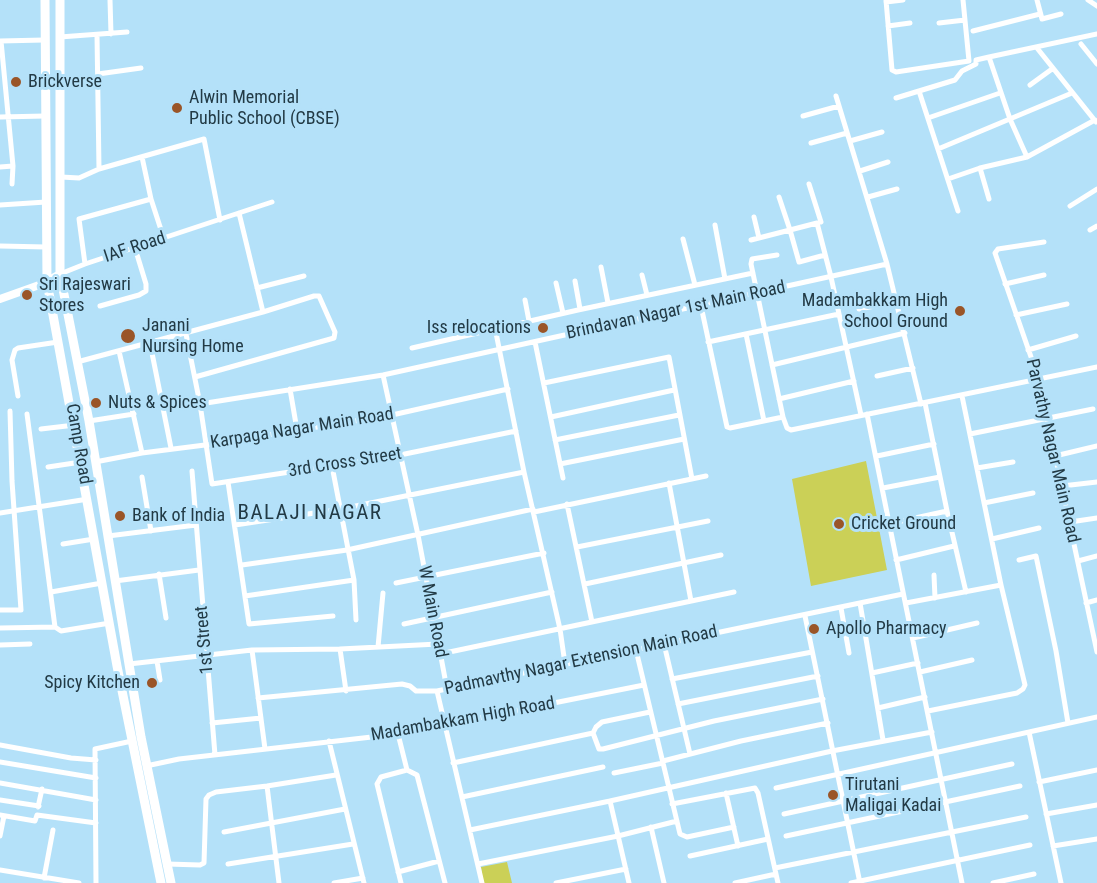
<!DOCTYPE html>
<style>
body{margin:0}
canvas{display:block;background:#b4e1f9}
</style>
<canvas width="1097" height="883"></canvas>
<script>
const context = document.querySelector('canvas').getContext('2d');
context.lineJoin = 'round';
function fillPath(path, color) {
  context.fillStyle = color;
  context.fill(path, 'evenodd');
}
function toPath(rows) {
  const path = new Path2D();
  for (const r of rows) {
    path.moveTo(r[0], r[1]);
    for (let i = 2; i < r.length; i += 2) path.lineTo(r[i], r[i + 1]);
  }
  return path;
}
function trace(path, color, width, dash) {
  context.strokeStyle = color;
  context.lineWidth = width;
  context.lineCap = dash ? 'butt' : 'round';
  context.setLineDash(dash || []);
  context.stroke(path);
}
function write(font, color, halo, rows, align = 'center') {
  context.font = font + ' "Roboto Condensed",sans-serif';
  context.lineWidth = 6;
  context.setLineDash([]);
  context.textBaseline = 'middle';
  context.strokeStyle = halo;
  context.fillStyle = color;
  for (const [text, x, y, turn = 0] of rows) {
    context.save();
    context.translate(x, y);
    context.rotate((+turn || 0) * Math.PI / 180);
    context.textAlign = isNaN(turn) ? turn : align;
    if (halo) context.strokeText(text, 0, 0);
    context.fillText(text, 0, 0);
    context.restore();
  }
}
const green = toPath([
 [866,461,887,570,811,586,792,479],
 [507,862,512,883,483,883,481,867]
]);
const street = toPath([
 [110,0,111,34],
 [886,0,892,70,896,72,969,61,963,0],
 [1037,0,1042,19,1061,14],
 [1088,0,1097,6],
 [886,2,903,0],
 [939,23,965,20],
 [888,26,910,23],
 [973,31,1040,14],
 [97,35,99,169],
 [60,37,127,32],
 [0,41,44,40],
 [1081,44,1097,64],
 [1037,48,1096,122],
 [989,57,1097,34],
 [98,74,141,68],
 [1030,85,1052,69],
 [919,91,958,211],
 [836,96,887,264,921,404],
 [896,98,955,80,962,71,976,64,976,60,989,57,1010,119,1027,157],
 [803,116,839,106],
 [0,117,45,116],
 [928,118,1000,93],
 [850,141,882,132],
 [811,143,847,133],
 [938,149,1072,93],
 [142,157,151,199,164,239],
 [0,167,13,166,1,41],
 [980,168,989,199],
 [860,171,888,162],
 [61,177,79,178,99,169,204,139,220,220],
 [948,179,980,168,1027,157,1095,120],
 [12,184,13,166],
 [809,184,821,222],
 [868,197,897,189],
 [0,205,46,202],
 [1070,206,1097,189],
 [239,213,263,312],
 [754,217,759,238],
 [715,225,725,279],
 [1090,230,1097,226],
 [683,239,695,285],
 [751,240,790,230,779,197],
 [1044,242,998,249,995,253,1039,380,1097,652],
 [0,246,46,247],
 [777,255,752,259,751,264,783,417,787,428,791,430,1097,367],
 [825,255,799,262,790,230,817,223,831,277,861,415],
 [85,264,79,219,151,199],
 [601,267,608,303],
 [60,274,85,264,272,202],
 [642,275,647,295],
 [575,281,580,309],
 [556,283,563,313],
 [1005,284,1044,275],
 [257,288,304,276],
 [525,300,529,321],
 [100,306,139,295,146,291,146,284,135,248],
 [701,306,727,427,730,428,783,417],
 [859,309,896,302],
 [1016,315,1067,304],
 [495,328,524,472,560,629,565,664],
 [186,334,200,404,212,484,400,455,516,431],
 [746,334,764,421],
 [535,342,563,478],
 [708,342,839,314],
 [150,343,171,448],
 [412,348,578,310,753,273],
 [1028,350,1076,336],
 [119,351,142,453],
 [77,362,263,312,314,296,319,296,335,332,334,338,195,377],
 [772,365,905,333],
 [383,375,418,535,447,689],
 [877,376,913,368],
 [544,383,669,357,692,479],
 [290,389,297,430],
 [18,396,12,360,15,350,18,348,58,342],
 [779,399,854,381],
 [200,404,383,375,887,264],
 [27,414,55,627],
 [867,414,962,883],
 [551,417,674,390],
 [89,421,134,414],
 [41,429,75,425],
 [970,434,1093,409],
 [555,440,679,415],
 [877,456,934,444],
 [1055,456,1097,446],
 [95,462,142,453,205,445,392,415,508,389],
 [560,464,684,439],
 [332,466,354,580],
 [48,467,81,462],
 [977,468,1013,462],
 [192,471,215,755],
 [142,477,151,531],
 [228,482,249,624,333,616],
 [669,483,691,601],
 [1062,486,1097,482],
 [883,488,940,477],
 [984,503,1033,493],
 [567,504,592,622],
 [947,511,966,592],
 [534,512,706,476],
 [0,513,88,499],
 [1070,522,1097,518],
 [888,524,947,511,925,403],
 [235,525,341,509,524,472],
 [108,536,196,525],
 [992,539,1039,528],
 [63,544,94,539],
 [577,547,708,521],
 [896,560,954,546],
 [1019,560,1036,556,1056,651,1068,723],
 [1078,561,1097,556],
 [242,565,347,550,533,509],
 [159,574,166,618],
 [934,575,935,598],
 [115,581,199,570],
 [396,583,544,553],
 [585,584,721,555],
 [51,592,102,583],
 [245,596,354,580,356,620],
 [860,603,883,740],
 [906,603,1001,585,962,396],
 [1086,603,1097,600],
 [841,608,849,653],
 [0,610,21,610,12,481,10,411],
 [805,616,860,883],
 [404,624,552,592],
 [0,628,55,627,61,631,110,623],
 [913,638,977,623],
 [664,644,690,754],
 [0,645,30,644],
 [378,647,383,593],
 [340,649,346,691],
 [252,650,340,649,438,644],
 [636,650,680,834,687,837,734,827],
 [440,654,734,592],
 [157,661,160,680],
 [129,664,252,650,265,749],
 [920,672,972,660],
 [872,673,918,663],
 [672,679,812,652],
 [437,691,482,883],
 [258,698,402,684,410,686,416,691,437,691,903,594],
 [678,704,818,676],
 [878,708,925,697],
 [928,711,1017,693,1023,689,1025,685,1001,585],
 [212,723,261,718],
 [1029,732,1061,883],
 [593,733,596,727,602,722,650,712],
 [398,734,407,770,381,777,377,784,401,883],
 [329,741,364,883],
 [0,745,71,758,96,760],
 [663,761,741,741,828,723],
 [0,762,96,778],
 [453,763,593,733,599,749,603,749,714,721,823,699],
 [146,766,179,759,398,734,644,685],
 [407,770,417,775,445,883],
 [614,773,663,763],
 [1039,782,1097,770],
 [0,783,96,800],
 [267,786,279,883],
 [776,788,1097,717],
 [726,793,738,846],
 [462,797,603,767],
 [0,800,39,806],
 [610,801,629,883],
 [672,804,755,788,758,793,778,883],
 [38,807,42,789],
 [784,814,1012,764],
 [1046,814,1097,805],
 [0,815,35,821,37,815,96,823],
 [651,827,664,883],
 [470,830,610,801,832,751,932,732],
 [224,832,345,809],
 [0,836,4,816],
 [786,836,1020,786],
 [1053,846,1097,839],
 [690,856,768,839],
 [167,864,200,865,204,863,206,799,209,795,216,792,267,786,336,775],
 [228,864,353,844],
 [478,864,618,836,677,821],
 [775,868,1026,817],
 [0,870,79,883],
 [398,872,439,861],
 [44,878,53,830],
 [96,883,95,749,132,741],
 [334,883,363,878],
 [556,883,626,869],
 [735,883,776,874],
 [851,883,1030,845],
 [993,883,1034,874]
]);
const secondary = toPath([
 [0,299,42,284,60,274]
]);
const primary = toPath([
 [45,0,47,282,117,666,161,883],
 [60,0,60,274,89,421,141,737,171,883]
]);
const markers = [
 [16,82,6,"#9a5528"],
 [177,108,6,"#9a5528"],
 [27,295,6,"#9a5528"],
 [960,311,6,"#9a5528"],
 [543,328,6,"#9a5528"],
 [128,336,8,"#9a5528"],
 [96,403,6,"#9a5528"],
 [120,516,6,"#9a5528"],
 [839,524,6,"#9a5528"],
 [814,629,6,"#9a5528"],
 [152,683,6,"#9a5528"],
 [833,795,6,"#9a5528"]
];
const poiNames = [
 ["Brickverse",28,82],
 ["Alwin Memorial",189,98],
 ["Public School (CBSE)",189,119],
 ["Sri Rajeswari",39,285],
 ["Stores",39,306],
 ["Madambakkam High",948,301,"right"],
 ["School Ground",948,322,"right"],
 ["Janani",142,326],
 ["Nursing Home",142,347],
 ["Iss relocations",531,328,"right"],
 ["Nuts & Spices",108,403],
 ["Bank of India",132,516],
 ["Cricket Ground",851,524],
 ["Apollo Pharmacy",826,629],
 ["Spicy Kitchen",140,683,"right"],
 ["Tirutani",845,785],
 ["Maligai Kadai",845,806]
];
const streetNames = [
 ["IAF Road",135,248,-18],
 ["Brindavan Nagar 1st Main Road",676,311,-12],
 ["Karpaga Nagar Main Road",302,429,-9],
 ["Camp Road",78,444,80],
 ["Parvathy Nagar Main Road",1052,451,77],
 ["3rd Cross Street",345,463,-9],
 ["W Main Road",432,612,79],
 ["1st Street",205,640,-95],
 ["Padmavthy Nagar Extension Main Road",581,661,-12],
 ["Madambakkam High Road",463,720,-10]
];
const quarterNames = [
 ["BALAJI NAGAR",310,514]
];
fillPath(green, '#cbd057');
trace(street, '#fff', 5);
trace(secondary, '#fff', 8);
trace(primary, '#fff', 9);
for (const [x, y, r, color] of markers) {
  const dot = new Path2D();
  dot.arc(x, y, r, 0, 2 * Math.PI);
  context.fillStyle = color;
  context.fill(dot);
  trace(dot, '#b4e1f9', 2);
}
write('18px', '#223a45', '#b4e1f9', poiNames, 'left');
write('18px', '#223a45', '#b4e1f9', streetNames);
context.letterSpacing = '1.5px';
write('21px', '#223a45', '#b4e1f9', quarterNames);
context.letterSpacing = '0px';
</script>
